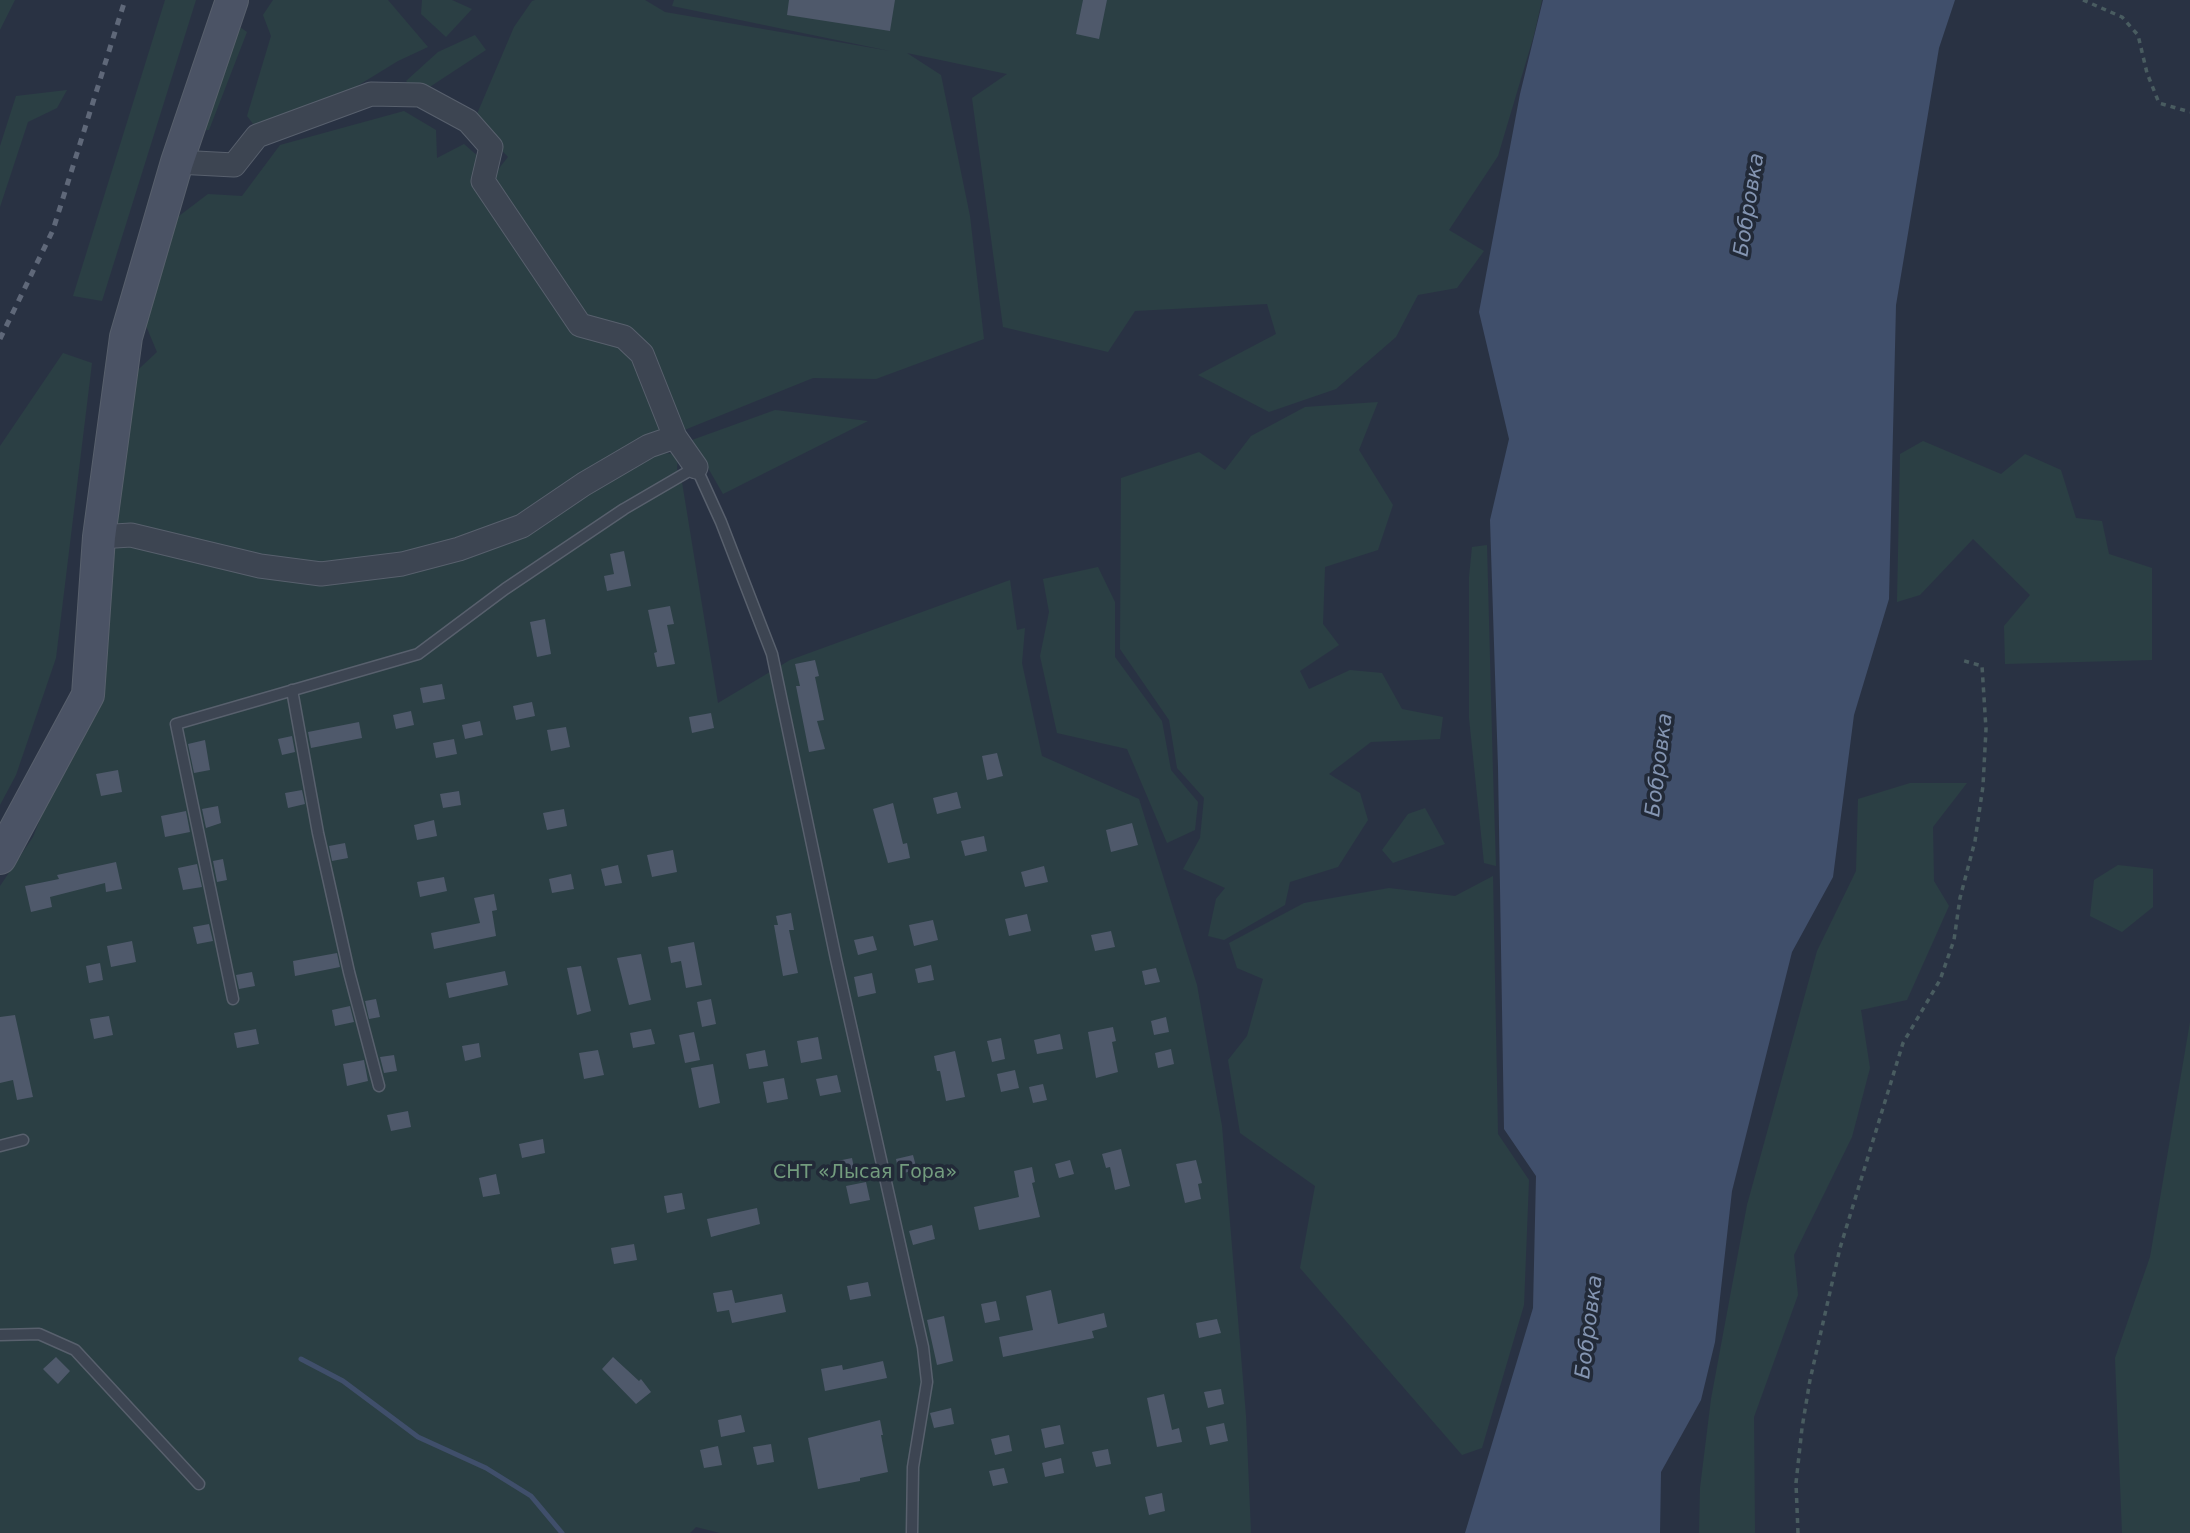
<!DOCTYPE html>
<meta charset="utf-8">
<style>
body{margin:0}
canvas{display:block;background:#293243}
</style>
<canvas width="2190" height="1533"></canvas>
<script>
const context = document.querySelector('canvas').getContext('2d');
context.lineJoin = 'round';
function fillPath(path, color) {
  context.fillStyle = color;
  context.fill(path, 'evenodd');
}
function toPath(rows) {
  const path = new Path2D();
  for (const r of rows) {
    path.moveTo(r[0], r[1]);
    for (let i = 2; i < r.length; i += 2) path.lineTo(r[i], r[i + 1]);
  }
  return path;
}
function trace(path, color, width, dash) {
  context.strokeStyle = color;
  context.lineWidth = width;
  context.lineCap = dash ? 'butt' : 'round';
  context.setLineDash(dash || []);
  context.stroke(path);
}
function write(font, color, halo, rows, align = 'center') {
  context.font = font + ' "DejaVu Sans",sans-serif';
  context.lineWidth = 7;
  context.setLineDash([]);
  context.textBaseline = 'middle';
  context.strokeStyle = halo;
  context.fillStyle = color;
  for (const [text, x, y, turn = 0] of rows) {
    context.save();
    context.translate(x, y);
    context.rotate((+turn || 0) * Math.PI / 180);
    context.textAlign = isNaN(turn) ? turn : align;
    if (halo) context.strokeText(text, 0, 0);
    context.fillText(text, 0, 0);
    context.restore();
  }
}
const green = toPath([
 [0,0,15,0,0,30],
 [165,0,196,0,102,301,73,296],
 [273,0,388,0,428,47,398,61,292,126,263,137,247,116,271,36,263,15],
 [422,0,452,0,472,9,446,37,421,14],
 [535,0,645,0,665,12,890,51,672,6,674,0,1542,0,1534,35,1498,156,1449,230,1484,251,1457,288,1418,295,1396,337,1336,389,1269,412,1198,375,1276,334,1267,304,1135,311,1108,352,1003,327,972,98,1007,74,907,53,941,75,970,216,984,339,876,379,813,378,635,450,513,527,414,558,309,570,108,524,127,380,157,352,139,309,175,219,208,194,242,196,280,145,404,111,436,130,437,158,464,144,496,172,508,157,474,121,514,27,532,1],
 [231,21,247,32,209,130,192,131],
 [475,35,486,50,419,94,406,81,438,52],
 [67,90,57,108,28,122,0,207,0,146,16,96],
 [63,353,92,363,56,658,16,775,0,805,0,446],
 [1378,402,1359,450,1393,505,1378,550,1325,567,1323,624,1339,645,1300,671,1309,689,1350,670,1382,673,1402,709,1443,717,1440,739,1371,742,1329,774,1360,793,1368,820,1338,867,1290,882,1285,905,1224,940,1208,936,1216,899,1225,888,1183,869,1200,838,1204,798,1177,768,1169,720,1120,649,1121,478,1199,452,1225,470,1251,436,1305,407],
 [775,410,868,421,723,494,692,440],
 [1923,441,2001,474,2025,454,2061,470,2076,518,2102,521,2109,554,2152,568,2152,660,2005,664,2004,626,2030,595,1973,539,1920,595,1897,602,1900,454],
 [647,452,678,454,677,470,680,470,718,703,790,660,1010,580,1017,630,1025,628,1022,663,1042,756,1139,799,1197,985,1222,1126,1246,1416,1251,1533,720,1533,696,1527,690,1533,0,1533,0,886,33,837,45,807,104,693,87,651,103,542,135,541,252,573,443,560],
 [1487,545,1493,773,1496,866,1484,863,1469,718,1469,577,1472,547],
 [1098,567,1115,602,1115,657,1162,721,1171,770,1198,802,1195,830,1167,843,1127,749,1057,733,1040,656,1049,612,1043,579],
 [1910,783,1967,783,1933,827,1934,881,1949,906,1907,1000,1861,1010,1870,1068,1852,1137,1794,1255,1798,1295,1754,1417,1755,1533,1699,1533,1700,1488,1711,1399,1747,1205,1817,951,1856,871,1858,799],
 [1425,808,1445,844,1393,863,1382,850,1408,814],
 [2118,865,2153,869,2153,907,2122,932,2090,916,2094,880],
 [1493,876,1498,1134,1529,1180,1524,1305,1482,1448,1462,1455,1300,1268,1315,1186,1240,1133,1228,1060,1247,1036,1263,979,1237,968,1229,943,1304,903,1389,888,1455,896],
 [2190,1022,2190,1533,2122,1533,2115,1358,2150,1257]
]);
const water = toPath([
 [1543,0,1955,0,1939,48,1896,305,1889,599,1854,715,1833,877,1792,952,1732,1191,1715,1342,1701,1400,1661,1472,1660,1533,1465,1533,1533,1308,1536,1176,1504,1129,1498,767,1490,520,1509,439,1479,312,1520,94]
]);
const stream = toPath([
 [301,1359,343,1381,418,1437,486,1468,531,1496,562,1533]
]);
const building = toPath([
 [789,0,895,0,890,31,787,15],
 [1083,0,1107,0,1099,39,1076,34],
 [624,551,631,586,607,591,604,576,614,574,610,554],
 [670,606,674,624,667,625,675,664,657,667,654,653,657,652,648,610],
 [545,619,551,654,537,657,530,622],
 [815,660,819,676,815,677,824,720,817,721,825,749,809,752,796,686,800,686,795,664],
 [442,684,445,699,423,703,420,688],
 [532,702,535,716,516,720,513,706],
 [411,711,414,725,396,729,393,715],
 [711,713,714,728,692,733,689,717],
 [480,721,483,735,465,739,462,725],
 [359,722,362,738,311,748,308,732],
 [566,727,570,747,551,751,547,730],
 [292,736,295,752,282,755,278,739],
 [454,739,457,754,436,758,433,743],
 [205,740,210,770,194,773,188,744],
 [997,753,1003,776,987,780,982,756],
 [118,770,122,792,101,796,96,774],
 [302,790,305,804,288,808,285,793],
 [459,791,461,805,443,808,440,794],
 [957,792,961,808,937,814,933,798],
 [893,803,903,844,907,843,910,858,888,863,873,809],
 [218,806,221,823,206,828,202,809],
 [564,809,567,826,547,830,543,813],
 [186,811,190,832,165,837,161,816],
 [434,820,437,836,417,840,414,825],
 [1132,823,1138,845,1111,852,1106,830],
 [984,836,987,851,965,856,961,841],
 [345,843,348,858,332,861,329,846],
 [673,850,677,872,652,877,647,855],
 [223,859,227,880,217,882,213,861],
 [116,862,122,889,106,892,105,883,50,897,52,907,31,912,25,886,59,879,57,875],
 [197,864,202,887,183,890,178,868],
 [618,865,622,883,605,886,601,869],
 [1044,866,1048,882,1025,887,1021,872],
 [571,874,574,889,552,893,549,879],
 [444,877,447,891,420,897,417,882],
 [494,894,497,910,492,911,496,936,434,949,431,933,480,923,474,898],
 [791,913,794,930,789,930,798,973,783,976,774,925,778,925,776,916],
 [1027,914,1031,931,1009,936,1005,919],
 [933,920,938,940,914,946,909,925],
 [209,924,213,941,197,944,193,927],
 [1111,931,1115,947,1095,951,1091,935],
 [873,936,877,950,858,955,854,940],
 [132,941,136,962,111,967,107,946],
 [694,942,702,985,686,988,681,961,671,963,668,947],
 [337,953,340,967,295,976,293,961],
 [641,954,651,1000,629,1005,617,958],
 [100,963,103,980,89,983,86,966],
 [931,965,934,980,918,983,915,969],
 [581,966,591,1011,577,1015,567,968],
 [1156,968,1160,982,1145,985,1142,971],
 [505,971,508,985,449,998,446,983],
 [252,972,255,986,239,989,236,975],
 [872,973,876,993,858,997,854,977],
 [376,999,380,1017,369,1019,365,1001],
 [711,999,716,1024,702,1027,697,1002],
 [350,1006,354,1022,335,1026,332,1010],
 [15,1015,33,1097,17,1100,13,1080,0,1083,0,1017],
 [109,1016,113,1035,94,1039,90,1019],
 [1166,1017,1169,1032,1154,1035,1151,1021],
 [1113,1027,1116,1041,1112,1042,1118,1072,1096,1078,1088,1032],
 [256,1029,259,1044,237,1048,234,1033],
 [651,1029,655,1044,633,1048,630,1033],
 [694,1032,700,1060,685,1063,679,1035],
 [1060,1034,1063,1049,1037,1054,1034,1040],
 [818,1037,822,1059,801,1063,797,1041],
 [1001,1038,1005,1059,992,1062,987,1041],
 [479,1043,481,1057,465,1061,462,1046],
 [1171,1049,1174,1064,1158,1068,1155,1053],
 [598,1050,604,1075,584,1079,579,1053],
 [765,1050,768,1066,749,1069,746,1054],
 [955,1051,965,1097,946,1101,940,1071,937,1071,934,1056],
 [394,1055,397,1071,384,1073,380,1057],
 [364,1060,368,1081,347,1086,343,1064],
 [713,1064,720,1103,699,1108,691,1068],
 [1015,1070,1019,1088,1001,1092,997,1074],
 [837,1075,841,1092,820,1096,816,1079],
 [784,1078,788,1099,767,1103,763,1082],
 [1043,1084,1047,1100,1033,1103,1029,1087],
 [408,1111,411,1127,391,1131,387,1115],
 [543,1139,545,1153,522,1158,519,1144],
 [1121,1149,1130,1186,1115,1190,1110,1167,1106,1168,1102,1154],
 [913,1155,917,1170,899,1174,896,1159],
 [852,1158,855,1173,835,1177,832,1162],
 [1070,1160,1074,1174,1059,1178,1055,1164],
 [1196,1160,1202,1183,1198,1184,1201,1199,1185,1203,1176,1164],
 [1032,1167,1035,1182,1032,1183,1040,1217,979,1230,974,1207,1019,1197,1014,1171],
 [496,1174,500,1194,483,1197,479,1178],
 [866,1182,870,1200,850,1204,846,1186],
 [682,1193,685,1209,667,1213,664,1196],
 [757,1208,760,1224,711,1237,707,1219],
 [932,1225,935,1239,913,1245,909,1231],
 [634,1244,637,1260,614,1264,611,1248],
 [868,1282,871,1296,850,1300,847,1286],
 [732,1290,735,1303,782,1294,786,1312,732,1323,729,1310,717,1312,713,1293],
 [1051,1290,1058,1324,1104,1313,1107,1327,1092,1331,1094,1338,1003,1357,999,1337,1033,1330,1026,1296],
 [996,1301,1000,1320,985,1323,981,1304],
 [944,1316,953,1361,937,1365,927,1320],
 [1217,1319,1221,1333,1199,1338,1196,1323],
 [56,1357,70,1371,58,1384,43,1369],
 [613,1357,639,1381,641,1379,651,1392,636,1404,602,1369],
 [883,1361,887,1378,825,1391,821,1369,842,1365,843,1370],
 [1221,1389,1224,1404,1208,1408,1204,1392],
 [1164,1394,1172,1430,1179,1428,1182,1442,1157,1447,1147,1398],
 [951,1408,954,1424,934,1428,930,1413],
 [741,1415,745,1432,721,1437,718,1420],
 [880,1420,883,1435,881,1435,888,1472,860,1478,860,1481,818,1489,808,1438],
 [1224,1423,1228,1441,1210,1445,1206,1427],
 [1060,1425,1064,1444,1045,1448,1041,1429],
 [1009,1435,1012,1451,995,1455,991,1439],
 [771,1444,774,1462,757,1465,753,1447],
 [718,1446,722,1465,704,1468,700,1450],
 [1108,1449,1111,1464,1096,1467,1092,1452],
 [1061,1458,1064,1473,1045,1477,1042,1463],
 [1004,1468,1008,1483,993,1486,989,1471],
 [1162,1493,1165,1511,1149,1515,1145,1497]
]);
const path = toPath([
 [2083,0,2122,17,2138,35,2147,73,2159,103,2190,112],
 [1798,1533,1796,1483,1802,1428,1810,1380,1840,1248,1903,1043,1940,980,1954,940,1960,898,1975,841,1983,786,1986,729,1982,666,1961,660]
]);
const service = toPath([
 [292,690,318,833,349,972,379,1086],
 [233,999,176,724,418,654,505,589,624,509,696,467,721,522,772,654,836,959,923,1347,927,1382,913,1467,912,1533],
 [0,1146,23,1140],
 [0,1335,39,1334,75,1350,199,1484]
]);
const minor = toPath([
 [177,162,234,165,257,136,371,94,420,95,468,121,491,147,483,181,580,325,624,337,642,354,675,437],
 [99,537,131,535,260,566,321,574,402,564,459,549,522,526,584,484,649,446,675,437,696,467]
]);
const secondary = toPath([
 [0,858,88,695,99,537,126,337,177,162,232,0]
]);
const rail = toPath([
 [0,339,53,230,125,0]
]);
const parkNames = [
 ["СНТ «Лысая Гора»",865,1173]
];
const waterNames = [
 ["Бобровка",1750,205,-81],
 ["Бобровка",1660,765,-83],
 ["Бобровка",1590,1327,-83]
];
fillPath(green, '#2b3f44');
fillPath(water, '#404f6b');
trace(stream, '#404f6b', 5);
fillPath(building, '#4f596b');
trace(service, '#58606d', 13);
trace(minor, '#58606d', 25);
trace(secondary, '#58606d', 34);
trace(path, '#495c60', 3.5, [5, 5]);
trace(service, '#3d4552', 10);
trace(minor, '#3d4552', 23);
trace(secondary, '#4b5365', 32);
trace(rail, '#5f6879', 5, [7, 7]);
write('19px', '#739c7e', '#222a38', parkNames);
write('italic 21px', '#8495b2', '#222a38', waterNames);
</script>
